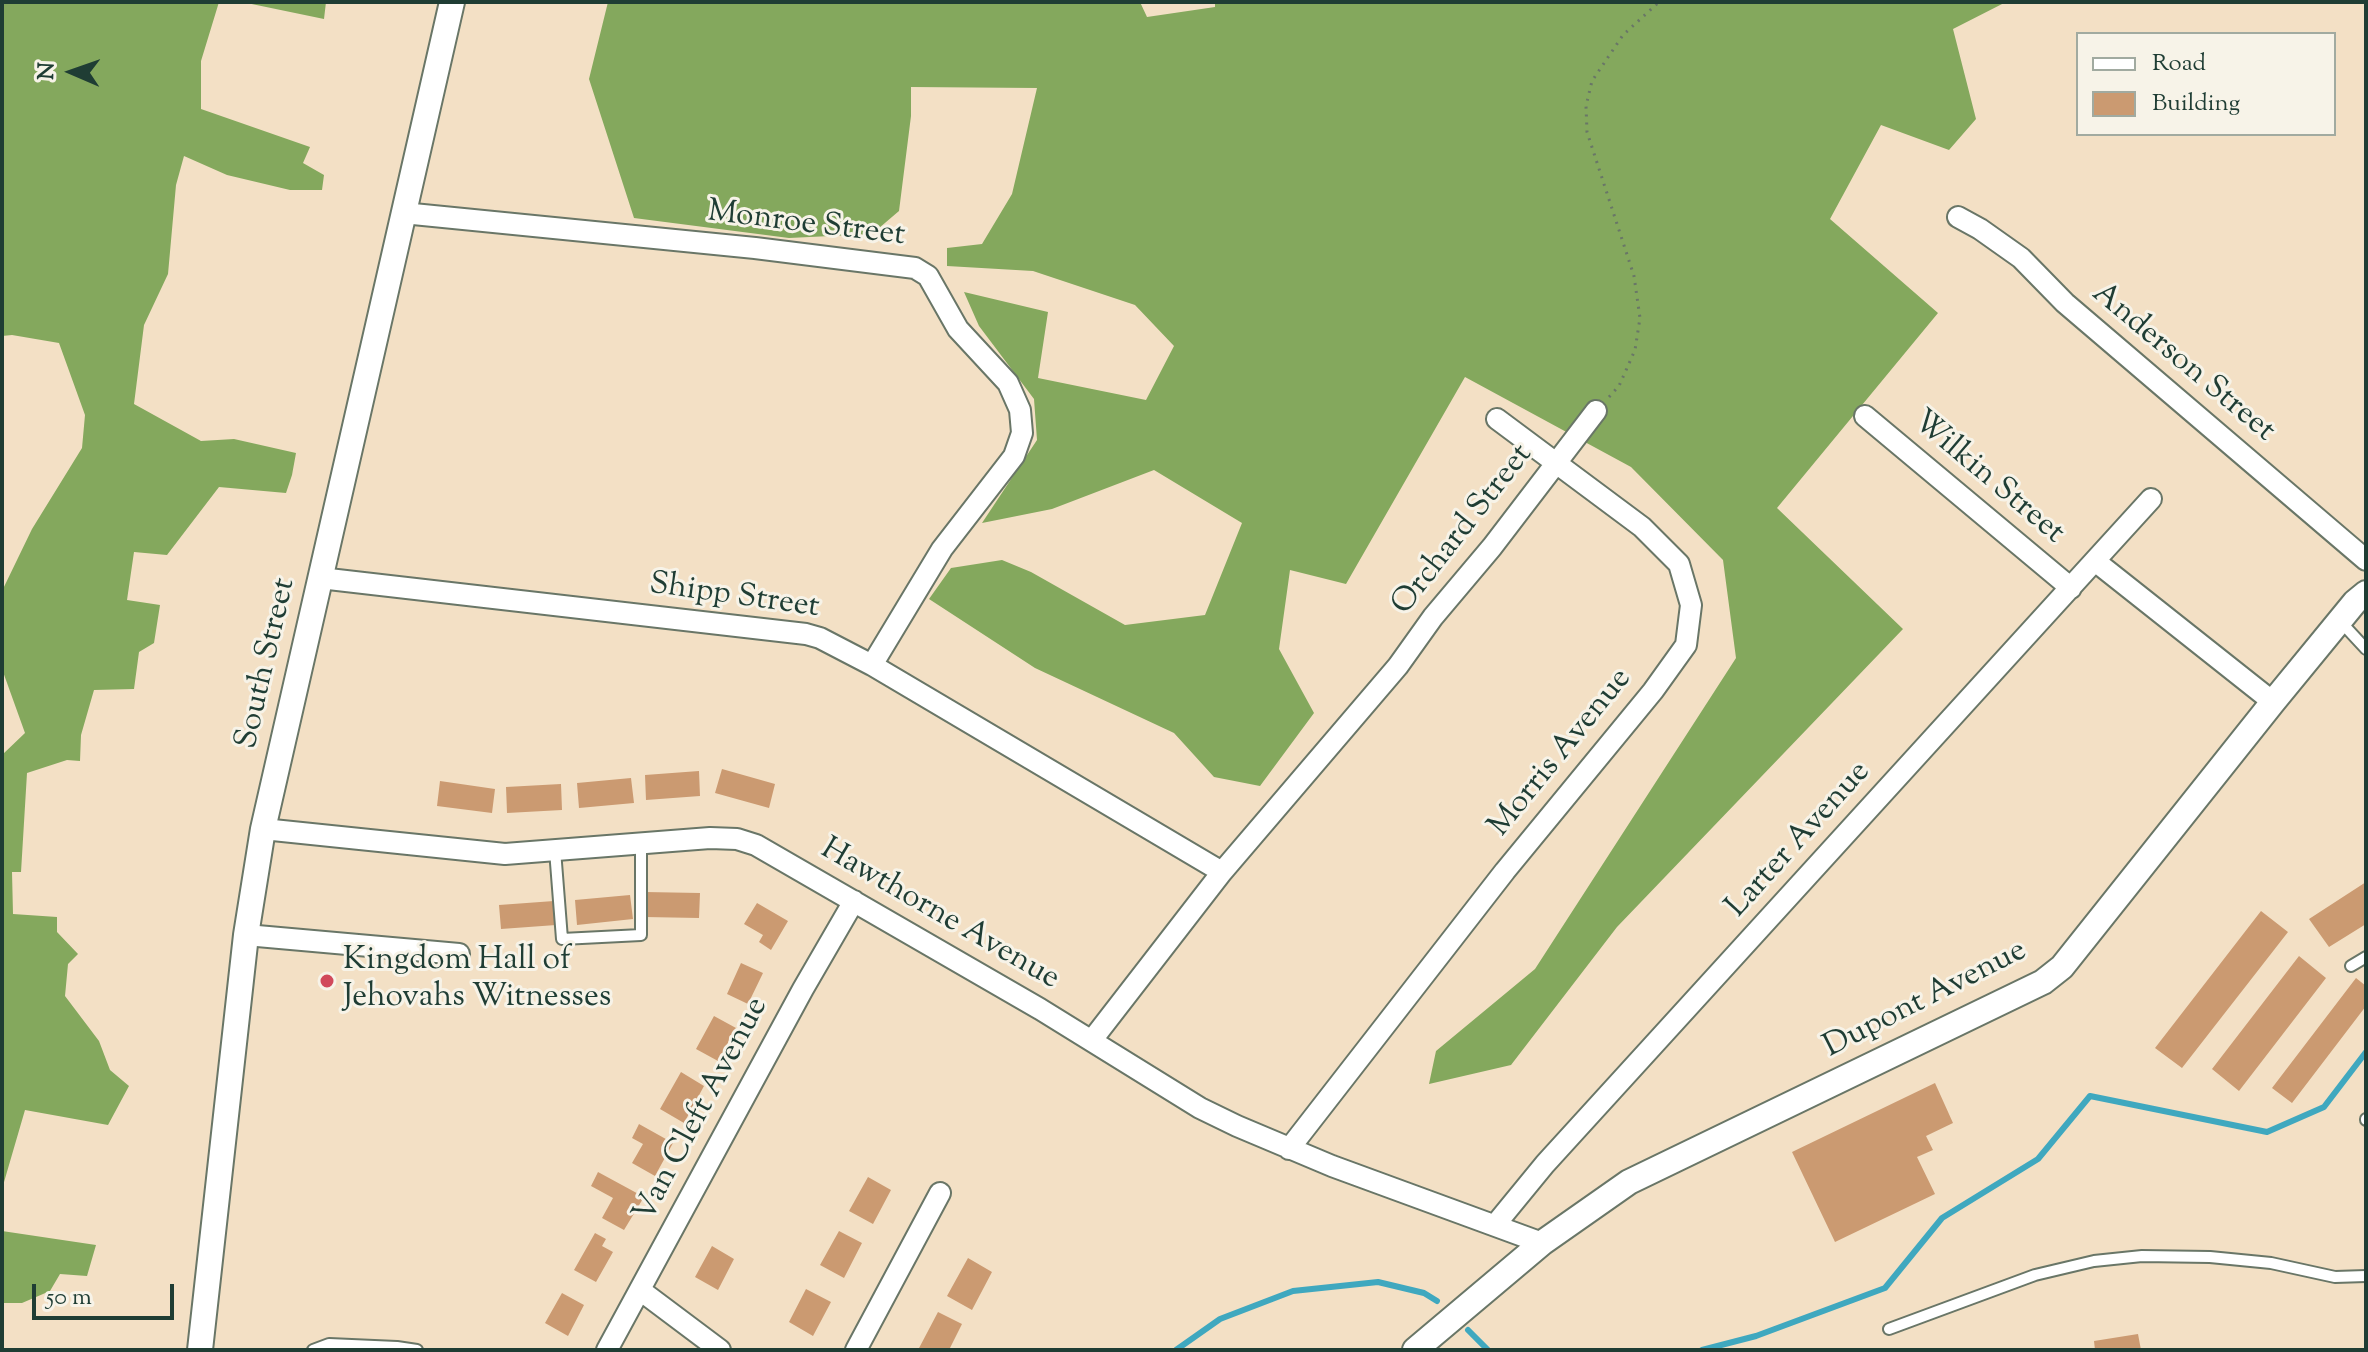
<!DOCTYPE html>
<style>
body{margin:0}
#map{position:relative;width:2368px;height:1352px;overflow:hidden;background:#f3e0c5;font-family:"Sorts Mill Goudy",serif}
canvas{display:block}
.frame{position:absolute;inset:0;border:4px solid #1f3d34;pointer-events:none}
.legend{position:absolute;left:2076px;top:32px;width:260px;height:104px;box-sizing:border-box;background:#f7f3e8;border:2px solid #a1aaa0;margin:0;padding:10px 14px;list-style:none;font-size:24px;color:#1f3d34}
.legend li{display:flex;align-items:center;gap:16px;height:40px}
.legend b{width:40px;border:2px solid #a1aaa0}
.north{position:absolute;left:32px;top:32px;width:80px;height:80px;-webkit-text-stroke:6px #f7f3e8;paint-order:stroke;rotate:272deg;font-size:22px;font-weight:700;line-height:32px;text-align:center;color:#1f3d34}
.north::after{content:'';display:block;margin:auto;width:28px;height:36px;background:#1f3d34;clip-path:polygon(50% 0,100% 100%,50% 72%,0 100%)}
.scale{position:absolute;left:32px;top:1284px;width:142px;height:36px;box-sizing:border-box;border:4px solid #1f3d34;border-top:0;padding-left:10px;font-size:24px;line-height:28px;white-space:nowrap;color:#1f3d34;-webkit-text-stroke:6px #f7f3e8;paint-order:stroke}
</style>
<div id="map">
<canvas width="2368" height="1352"></canvas>
<div class="frame"></div>
<ul class="legend">
<li><b style="height:10px;background:#fff"></b>Road</li>
<li><b style="height:22px;background:#cb9a71"></b>Building</li>
</ul>
<div class="north">N</div>
<div class="scale">50 m</div>
</div>
<script>
const context = document.querySelector('canvas').getContext('2d');
context.lineJoin = 'round';
function fillPath(path, color) {
  context.fillStyle = color;
  context.fill(path, 'evenodd');
}
function toPath(rows) {
  const path = new Path2D();
  for (const r of rows) {
    path.moveTo(r[0], r[1]);
    for (let i = 2; i < r.length; i += 2) path.lineTo(r[i], r[i + 1]);
  }
  return path;
}
function trace(path, color, width, dash) {
  context.strokeStyle = color;
  context.lineWidth = width;
  context.lineCap = dash ? 'butt' : 'round';
  context.setLineDash(dash || []);
  context.stroke(path);
}
function write(font, color, halo, rows, align = 'center') {
  context.font = font + ' "Sorts Mill Goudy",serif';
  context.lineWidth = 6;
  context.setLineDash([]);
  context.textBaseline = 'middle';
  context.strokeStyle = halo;
  context.fillStyle = color;
  for (const [text, x, y, turn = 0] of rows) {
    context.save();
    context.translate(x, y);
    context.rotate((+turn || 0) * Math.PI / 180);
    context.textAlign = isNaN(turn) ? turn : align;
    if (halo) context.strokeText(text, 0, 0);
    context.fillText(text, 0, 0);
    context.restore();
  }
}
const forest = toPath([
 [2,2,219,2,201,61,201,109,310,147,303,163,324,175,322,190,290,190,227,175,184,156,176,185,168,274,144,325,134,404,201,441,234,439,296,453,292,475,286,493,219,487,167,555,134,552,127,600,160,605,154,643,139,652,134,689,94,690,81,735,80,761,67,760,27,773,21,872,12,872,13,914,57,917,57,932,78,954,68,964,65,996,99,1041,110,1070,129,1086,108,1125,25,1110,2,1189,2,755,25,733,2,669,2,591,32,529,82,448,85,415,59,343,12,335,2,336],
 [242,2,326,2,324,19],
 [608,2,1140,2,1147,17,1215,7,1215,2,2006,2,1953,29,1976,119,1949,150,1881,125,1830,219,1938,313,1777,508,1903,629,1617,927,1511,1065,1429,1084,1436,1051,1535,969,1736,658,1723,560,1631,467,1465,377,1346,584,1290,570,1279,649,1314,713,1260,786,1214,777,1174,733,1035,668,929,599,951,568,1002,560,1031,572,1125,625,1205,615,1242,523,1154,470,1052,509,982,523,1037,440,1034,399,979,326,964,292,1048,312,1038,378,1146,400,1174,346,1135,305,1033,271,947,266,947,248,982,244,1012,194,1037,88,911,87,911,116,899,211,872,234,789,238,634,218,589,79],
 [2,1231,96,1245,87,1276,60,1274,50,1291,22,1303,2,1303]
]);
const stream = toPath([
 [1468,1330,1488,1350],
 [1176,1350,1220,1319,1293,1291,1378,1282,1424,1293,1437,1301],
 [1702,1350,1756,1336,1885,1288,1942,1218,2038,1159,2090,1096,2267,1132,2324,1107,2366,1052]
]);
const building = toPath([
 [722,769,775,784,769,808,715,793],
 [699,771,700,796,646,800,645,775],
 [631,778,634,803,579,808,577,783],
 [440,781,495,789,492,813,437,806],
 [561,784,562,810,507,813,506,787],
 [2366,882,2366,924,2329,947,2309,919],
 [645,892,700,893,699,918,645,917],
 [630,895,633,919,577,925,575,900],
 [554,901,556,925,501,929,499,905],
 [757,903,788,921,771,950,759,942,763,935,744,924],
 [2261,911,2288,932,2182,1068,2155,1048],
 [2299,956,2326,978,2239,1091,2212,1069],
 [741,963,763,973,748,1004,727,994],
 [2356,978,2366,986,2366,1006,2292,1103,2272,1088],
 [714,1016,736,1028,718,1061,696,1049],
 [681,1072,704,1086,684,1123,660,1109],
 [1935,1083,1953,1123,1926,1136,1933,1150,1917,1157,1935,1194,1835,1242,1792,1152],
 [639,1124,673,1143,655,1176,632,1163,643,1144,632,1138],
 [598,1172,644,1197,624,1230,602,1218,613,1198,591,1186],
 [868,1177,891,1190,873,1224,849,1211],
 [839,1231,862,1243,844,1278,820,1265],
 [595,1233,606,1239,602,1246,613,1252,596,1282,574,1270],
 [712,1246,734,1259,718,1290,695,1277],
 [968,1258,992,1272,972,1310,947,1296],
 [806,1289,831,1302,813,1336,789,1322],
 [562,1293,584,1305,568,1336,545,1323],
 [938,1312,962,1324,949,1350,918,1350],
 [2138,1334,2141,1350,2095,1350,2094,1341]
]);
const path = toPath([
 [1609,397,1619,386,1635,350,1640,318,1634,276,1587,132,1586,106,1592,81,1623,35,1659,2]
]);
const service = toPath([
 [2340,621,2366,649],
 [555,850,562,939,641,935,641,843],
 [2351,966,2366,957],
 [2366,1119,2366,1120],
 [1889,1329,2035,1275,2094,1261,2142,1256,2210,1257,2271,1263,2335,1277,2366,1276],
 [313,1350,329,1344,397,1347,417,1350]
]);
const minor = toPath([
 [403,213,755,248,915,268,928,276,958,329,1008,383,1020,410,1022,433,1014,456,942,549,872,665],
 [1958,217,1980,229,2021,258,2065,303,2366,560],
 [1865,416,2071,588],
 [2095,561,2273,702],
 [320,578,806,634,820,638,872,665,1222,872],
 [263,829,505,854,710,838,737,839,756,845,1040,1009,1200,1108,1237,1126,1332,1166,1542,1243],
 [246,935,459,954],
 [1092,1040,1222,872,1398,666,1433,617,1492,547,1596,411],
 [1289,1149,1505,871,1653,691,1686,645,1691,605,1679,564,1642,527,1497,419],
 [1495,1225,1545,1164,2151,499],
 [640,1290,720,1350],
 [607,1350,803,989,854,901],
 [856,1350,940,1193]
]);
const tertiary = toPath([
 [200,1350,246,935,263,829,452,2],
 [1415,1350,1542,1243,1629,1182,2043,982,2062,967,2273,702,2355,602,2366,593]
]);
const markers = [
 [327,981,8,"#d1495b"]
];
const streetNames = [
 ["Monroe Street",806,226,7],
 ["Anderson Street",2182,364,40],
 ["Wilkin Street",1987,479,40],
 ["Orchard Street",1464,531,-52],
 ["Shipp Street",734,598,8],
 ["South Street",268,664,-77],
 ["Morris Avenue",1562,754,-51],
 ["Larter Avenue",1800,841,-48],
 ["Hawthorne Avenue",939,916,30],
 ["Dupont Avenue",1926,1001,-27],
 ["Van Cleft Avenue",703,1111,-62]
];
const poiNames = [
 ["Kingdom Hall of",343,963],
 ["Jehovahs Witnesses",343,1000]
];
fillPath(forest, '#84a85d');
trace(stream, '#3fa8bf', 6);
fillPath(building, '#cb9a71');
trace(service, '#697667', 14);
trace(minor, '#697667', 24);
trace(tertiary, '#697667', 28);
trace(path, '#697667', 3, [2, 6]);
trace(service, '#fff', 10);
trace(minor, '#fff', 20);
trace(tertiary, '#fff', 24);
for (const [x, y, r, color] of markers) {
  const dot = new Path2D();
  dot.arc(x, y, r, 0, 2 * Math.PI);
  context.fillStyle = color;
  context.fill(dot);
  trace(dot, '#f7f3e8', 3);
}
write('32px', '#1f3d34', '#f7f3e8', streetNames);
write('32px', '#1f3d34', '#f7f3e8', poiNames, 'left');
</script>
